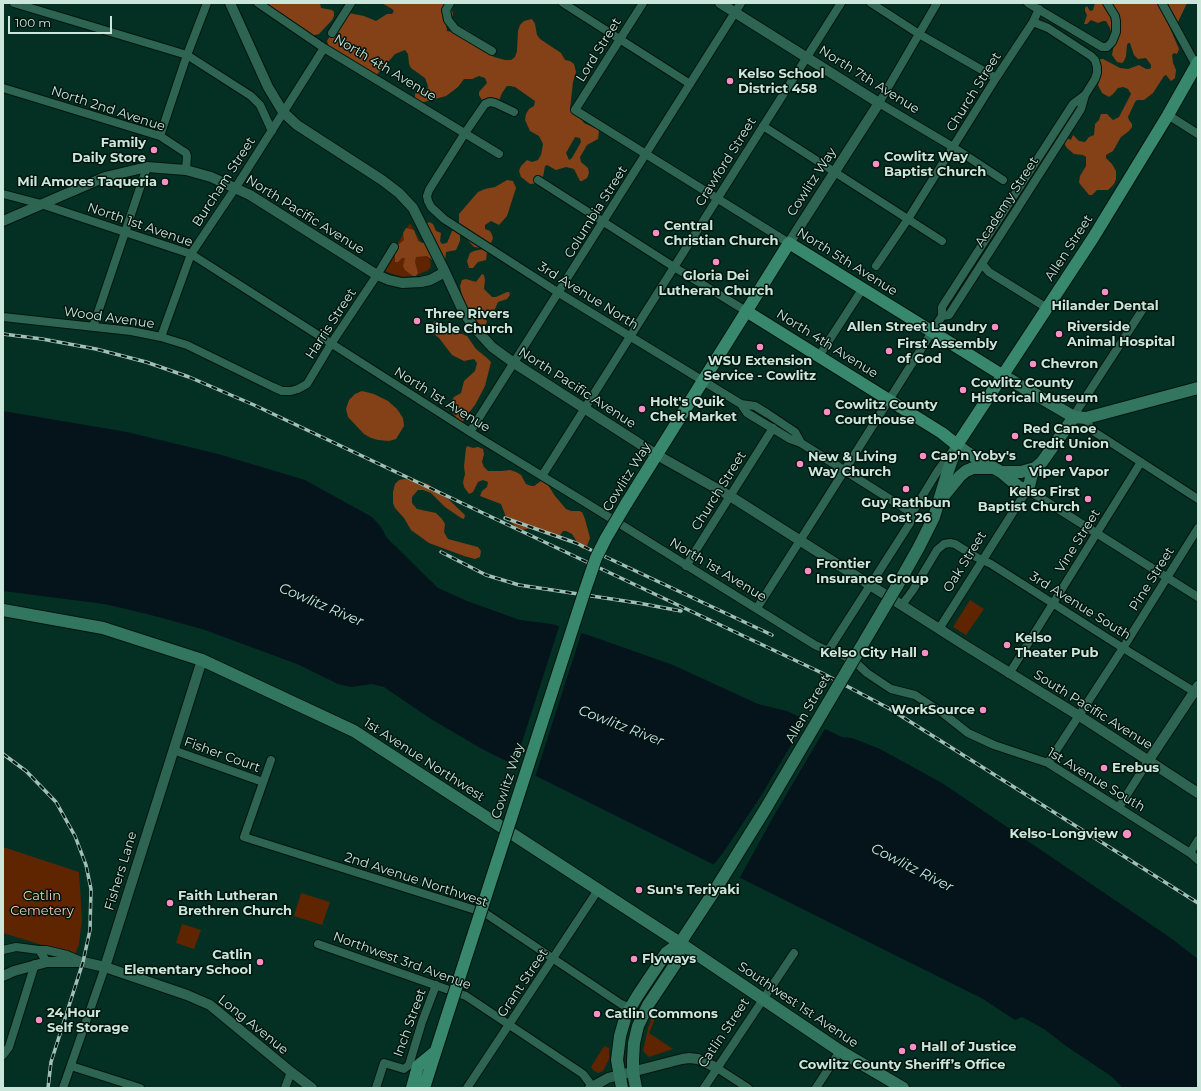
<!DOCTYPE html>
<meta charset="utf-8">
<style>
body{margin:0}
#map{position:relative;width:1201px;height:1091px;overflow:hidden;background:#043024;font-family:Montserrat,sans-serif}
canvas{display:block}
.frame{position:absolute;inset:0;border:4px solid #cbe6db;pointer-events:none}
.scale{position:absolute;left:8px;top:16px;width:104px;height:18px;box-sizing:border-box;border:2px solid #cbe6db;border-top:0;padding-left:5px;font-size:12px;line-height:14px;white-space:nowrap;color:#cbe6db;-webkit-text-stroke:3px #01150e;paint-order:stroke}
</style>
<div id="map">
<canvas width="1201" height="1091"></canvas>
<div class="frame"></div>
<div class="scale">100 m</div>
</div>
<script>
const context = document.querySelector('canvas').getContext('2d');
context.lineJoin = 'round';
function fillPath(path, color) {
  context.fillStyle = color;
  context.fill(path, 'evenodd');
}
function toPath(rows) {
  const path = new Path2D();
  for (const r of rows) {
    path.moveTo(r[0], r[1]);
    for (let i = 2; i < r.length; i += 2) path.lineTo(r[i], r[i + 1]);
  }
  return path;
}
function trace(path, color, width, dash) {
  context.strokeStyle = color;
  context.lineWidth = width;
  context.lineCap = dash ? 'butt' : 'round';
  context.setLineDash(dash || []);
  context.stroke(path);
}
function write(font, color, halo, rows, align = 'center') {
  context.font = font + ' Montserrat,sans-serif';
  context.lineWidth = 3;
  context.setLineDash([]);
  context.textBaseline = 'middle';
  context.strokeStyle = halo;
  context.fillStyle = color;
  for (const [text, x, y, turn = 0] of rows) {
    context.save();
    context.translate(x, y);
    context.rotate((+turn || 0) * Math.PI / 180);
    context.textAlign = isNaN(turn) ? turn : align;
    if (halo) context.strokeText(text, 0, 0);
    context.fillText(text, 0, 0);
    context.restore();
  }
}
const green = toPath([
 [410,223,430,260,431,264,430,268,427,271,413,276,403,277,392,274,382,270],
 [970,600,984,609,966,635,953,627],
 [3,847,79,872,82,919,79,944,75,955,3,933],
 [301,893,330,902,322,925,294,916],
 [182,924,201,930,194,949,176,943],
 [652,1017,655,1019,649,1033,673,1049,649,1057,643,1051,648,1028],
 [604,1046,609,1048,609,1059,603,1071,598,1073,593,1070,591,1067]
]);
const forest = toPath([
 [263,3,320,3,321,8,332,10,334,12,334,16,332,20,319,34,312,36],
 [382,3,455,3,452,10,453,15,446,24,447,31,453,32,465,29,470,32,470,37,475,46,494,57,505,60,511,60,515,57,517,51,518,31,520,25,524,21,532,19,535,24,537,35,540,39,561,53,565,60,570,61,574,64,576,72,573,82,570,109,571,111,581,118,584,123,597,129,599,131,598,139,587,145,580,157,581,162,588,168,589,173,587,178,582,181,580,181,574,169,566,167,556,170,547,165,545,166,543,177,538,183,530,184,521,177,519,171,521,166,527,160,532,162,538,160,541,155,543,144,539,136,530,131,525,120,526,114,529,109,534,106,535,101,515,87,510,86,507,86,502,93,498,103,487,103,482,100,479,95,479,92,487,83,485,78,479,76,472,79,464,79,458,87,446,96,424,102,419,102,415,99,415,94,418,90,427,92,428,86,425,78,411,68,409,64,408,54,405,50,395,54,374,78,329,47,327,41,334,29,349,13,364,16,376,21,387,14,392,14,394,11,392,9],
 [575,137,580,138,581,142,572,158,569,160,566,153],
 [1095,3,1187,3,1178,22,1176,23,1165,15,1167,21,1179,49,1177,54,1174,53,1172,55,1173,63,1176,70,1175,78,1171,81,1166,75,1164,76,1153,93,1144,100,1137,100,1135,102,1128,117,1129,120,1132,124,1132,127,1129,131,1121,137,1113,151,1106,155,1106,158,1112,164,1116,171,1116,179,1114,184,1108,190,1097,190,1092,195,1089,195,1080,184,1079,182,1080,176,1086,166,1086,157,1083,155,1074,154,1067,148,1064,143,1067,138,1071,140,1073,135,1079,141,1085,142,1089,137,1094,135,1095,124,1099,120,1101,114,1107,114,1113,120,1119,117,1131,94,1128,89,1123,87,1118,88,1113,94,1109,97,1102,93,1098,85,1100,76,1099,62,1100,59,1103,59,1120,68,1128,69,1139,65,1146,69,1149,69,1151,68,1151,65,1146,58,1138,59,1134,55,1130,43,1128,43,1127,45,1126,56,1124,61,1122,63,1117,62,1112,55,1114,44,1110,28,1106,21,1103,21,1098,23,1091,20,1087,24,1084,24,1087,15,1085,11,1085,8,1087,6,1090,11,1093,10],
 [507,180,513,181,516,188,507,216,499,225,491,221,485,225,485,229,490,231,492,235,493,238,491,243,481,248,474,247,462,234,459,225,459,214,478,192,485,189,495,187],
 [429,222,433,224,436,231,441,233,440,241,442,244,447,243,452,231,455,230,460,234,460,241,456,250,446,252,445,261,436,263,427,256,416,257,415,262,418,273,416,276,413,276,405,270,403,266,405,258,402,258,398,262,395,262,395,251,398,245,404,240,403,233,406,228,414,230,418,241,423,243,425,242,426,224],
 [483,249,487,252,486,260,478,262,473,268,469,268,467,261,470,253,474,251],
 [482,274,484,275,485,280,484,289,492,297,496,297,507,292,509,292,510,295,507,299,498,302,495,309,489,316,485,316,485,317,487,322,485,325,479,324,476,326,464,306,460,286,462,280,466,279,476,282],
 [435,321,443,323,453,333,462,334,467,336,476,349,487,358,491,362,485,386,475,405,464,419,461,427,456,417,451,411,451,402,454,397,461,393,464,381,475,371,477,363,474,359,464,361,452,355,439,338,430,331,429,328,431,325],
 [362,391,374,394,388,401,397,409,403,418,404,426,396,439,389,441,378,440,371,438,364,434,348,417,346,409,349,400,355,394],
 [467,446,473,448,478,447,483,449,484,454,482,462,484,467,488,471,502,471,510,470,516,472,521,475,526,484,531,486,534,486,541,481,544,481,548,485,555,496,566,509,571,511,579,511,582,512,585,519,590,538,587,546,583,549,581,548,572,534,566,531,563,531,558,538,535,527,522,530,517,528,506,517,501,504,480,496,482,491,487,487,488,482,483,480,478,482,473,492,469,494,464,487,463,482,465,474,464,466,466,448],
 [404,479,415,480,428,484,444,495,465,515,464,519,461,518,445,507,431,493,423,490,418,490,412,497,412,503,417,509,436,513,442,519,445,524,444,532,448,539,478,547,481,551,480,557,475,559,464,556,429,543,411,530,404,518,395,508,393,503,393,492,395,484,399,480]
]);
const water = toPath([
 [3,411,127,432,218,454,305,480,372,517,381,527,387,538,438,588,467,601,520,620,552,624,591,636,673,665,758,704,787,711,842,737,852,738,880,749,942,783,1168,936,1198,959,1198,1088,1123,1088,1111,1076,1066,1046,1044,1029,1022,1017,1015,1020,983,999,482,749,431,719,384,687,372,684,351,687,338,684,297,664,202,629,147,614,104,604,3,591]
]);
const pier = toPath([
 [560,624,582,631,535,777,514,767],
 [807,718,826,727,772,819,739,879,713,865,723,853,761,796]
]);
const minor = toPath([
 [14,3,187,55,251,96,260,105,272,131],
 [258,3,324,48,499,154],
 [450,3,446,10,448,20,455,29,492,51],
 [563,3,690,84],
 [643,3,575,110,789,243],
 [871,3,919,34,996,78],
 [937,3,879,103,953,147,1003,180],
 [1028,3,1102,47,1107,47,1112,42,1116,32,1116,21,1115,16,1107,3],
 [1162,3,1196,65],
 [332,33,351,3],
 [3,88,160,136,186,153,187,156,186,170],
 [514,112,495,103,490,102,485,104,465,133,429,190,427,196,428,201,431,207,444,219,559,293,741,404,755,406,768,414,795,432,801,443],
 [1168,115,1198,134],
 [763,126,942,241],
 [160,136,187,55,207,3],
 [538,180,674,267,746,311],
 [3,194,41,204,191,254,470,432,583,501,815,645,828,651,840,654,853,660,867,673,891,689,915,695,944,714,968,733,994,745,1048,763,1190,853,1198,860],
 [982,264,989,272,1047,308],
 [876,266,908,219,996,78,1033,22,1039,9],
 [942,316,949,315,1026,195,1081,109,1085,95,1095,79,1097,73,1097,67,1095,60,1091,56,1048,28,1033,22],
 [3,317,131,331,161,337,187,345,273,387,282,391,291,391,298,389,307,384,331,344,377,275,394,247],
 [93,327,147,167],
 [161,337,191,254,236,187,324,48],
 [819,356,863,288],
 [741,404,747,413,790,439,801,443,912,513],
 [1074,417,1078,409,1143,309],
 [1086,418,1090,427,1093,431,1198,499],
 [470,432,741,3],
 [542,476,841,3],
 [686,566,773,428],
 [902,605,913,590,937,550,944,544,950,543,955,544,976,557,991,564,1123,648,1198,694],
 [757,608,822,506,942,316,942,307,1073,104,1085,95],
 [939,629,1022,498,1028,490,1198,597],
 [828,651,910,523,912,513,937,472,952,452],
 [1009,674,1141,462],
 [173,750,263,782],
 [271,760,244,837,485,913,621,1004,630,1008],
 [1048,763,1123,648,1198,528],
 [1119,807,1149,760],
 [1190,853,1198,840],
 [318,944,466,996,583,1074,592,1086],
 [3,950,16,947,39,950,47,962],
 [39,950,46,950,67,955,81,961],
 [3,1055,9,1047,35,964],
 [71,1066,140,1088],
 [717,1068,748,1088],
 [63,1088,105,967],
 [285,1088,291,1072],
 [376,1088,384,1063,404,1069,409,1065,422,1022,436,985],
 [467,1088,598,890],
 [704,1088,794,953],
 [816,1088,840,1051]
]);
const tertiary = toPath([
 [230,3,268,87,283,112,297,125,382,180,399,193,413,208,445,272,463,311,473,326,492,347,514,363,657,455,730,496,966,646,1089,722,1198,793],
 [720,3,879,103,789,243],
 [3,221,105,177,147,167,186,170,211,177,250,195,377,275,389,280,402,283,421,282,430,280,445,272],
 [1149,760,1198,686],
 [105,967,202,660],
 [3,976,14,971,47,962,83,962,105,967,187,995,210,1005,291,1072,312,1088],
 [590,1088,608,1078,682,1059,689,1058,698,1059,717,1068]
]);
const secondary = toPath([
 [1002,375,1074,417,1086,418,1198,388],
 [1001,472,1019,487,1028,490,1032,474,1035,468],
 [942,498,960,476,966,471,973,468,991,468],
 [897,586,919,547,934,517,948,471,957,445,968,453,1001,472,1021,472,1035,468,1042,462,1074,417],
 [3,610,103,628,202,660,354,731,680,943,840,1051,903,1088],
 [622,1088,617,1060,620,1036,626,1015,638,995,666,953,680,943],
 [636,1088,633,1072,633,1060,634,1043,638,1026,648,1005,678,960,680,943,717,887]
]);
const primary = toPath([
 [746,311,942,433,957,445,1093,238,1168,115,1198,62],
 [626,504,789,243,1002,375],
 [412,1088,418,1066,435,1052],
 [424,1088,447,1016]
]);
const rail = toPath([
 [3,334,42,339,96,349,146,362,189,377,254,405,822,673,890,709,1198,903],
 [505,518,576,543,772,635],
 [441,552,486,575,519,585,638,603,681,611],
 [3,754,26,771,56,802,75,836,86,865,91,889,90,930,83,962,51,1062,48,1088]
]);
const secondaryBridge = toPath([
 [717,887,766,808,897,586]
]);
const primaryBridge = toPath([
 [447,1016,584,593,596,558,606,538,626,504]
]);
const markers = [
 [730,81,4,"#fa8fc6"],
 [154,150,4,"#fa8fc6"],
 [876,164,4,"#fa8fc6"],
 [165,182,4,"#fa8fc6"],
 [656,233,4,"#fa8fc6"],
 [716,262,4,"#fa8fc6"],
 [1105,292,4,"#fa8fc6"],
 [417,321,4,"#fa8fc6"],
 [995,327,4,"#fa8fc6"],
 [1059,334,4,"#fa8fc6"],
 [760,347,4,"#fa8fc6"],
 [889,351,4,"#fa8fc6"],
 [1033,364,4,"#fa8fc6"],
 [963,390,4,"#fa8fc6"],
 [642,409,4,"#fa8fc6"],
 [827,412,4,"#fa8fc6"],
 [1015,436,4,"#fa8fc6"],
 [923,456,4,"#fa8fc6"],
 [1069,458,4,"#fa8fc6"],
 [800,464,4,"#fa8fc6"],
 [906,489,4,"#fa8fc6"],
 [1088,499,4,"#fa8fc6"],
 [808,571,4,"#fa8fc6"],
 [1007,645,4,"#fa8fc6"],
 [925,653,4,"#fa8fc6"],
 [983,710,4,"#fa8fc6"],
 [1104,768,4,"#fa8fc6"],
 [1127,834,5,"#fa8fc6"],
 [639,890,4,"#fa8fc6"],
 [170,903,4,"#fa8fc6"],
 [634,959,4,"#fa8fc6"],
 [260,962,4,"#fa8fc6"],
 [597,1014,4,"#fa8fc6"],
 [39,1020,4,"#fa8fc6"],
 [913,1047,4,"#fa8fc6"],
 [902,1051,4,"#fa8fc6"]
];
const streetNames = [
 ["Lord Street",599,50,-58],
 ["North 4th Avenue",385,68,31],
 ["North 7th Avenue",869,80,32],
 ["Church Street",974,92,-58],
 ["North 2nd Avenue",108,109,18],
 ["Crawford Street",726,162,-58],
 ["Burcham Street",224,182,-57],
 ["Cowlitz Way",812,182,-57],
 ["Academy Street",1007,202,-57],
 ["Columbia Street",596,212,-58],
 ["North Pacific Avenue",305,215,32],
 ["North 1st Avenue",140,225,19],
 ["Allen Street",1069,248,-57],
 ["North 5th Avenue",847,262,32],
 ["3rd Avenue North",588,296,32],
 ["Wood Avenue",109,318,8],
 ["Harris Street",331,324,-57],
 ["North 4th Avenue",827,344,32],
 ["North Pacific Avenue",577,388,33],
 ["North 1st Avenue",442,400,32],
 ["Cowlitz Way",627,477,-58],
 ["Church Street",719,491,-58],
 ["Vine Street",1078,541,-58],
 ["Oak Street",965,562,-58],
 ["North 1st Avenue",718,570,31],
 ["Pine Street",1152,579,-58],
 ["3rd Avenue South",1080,606,32],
 ["Allen Street",808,709,-60],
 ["South Pacific Avenue",1093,710,32],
 ["Fisher Court",222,755,20],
 ["1st Avenue Northwest",424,760,33],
 ["1st Avenue South",1096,780,31],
 ["Cowlitz Way",508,781,-72],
 ["Fishers Lane",121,871,-73],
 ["2nd Avenue Northwest",416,880,18],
 ["Northwest 3rd Avenue",402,961,20],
 ["Grant Street",523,983,-56],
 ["Southwest 1st Avenue",798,1005,34],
 ["Inch Street",410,1023,-70],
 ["Long Avenue",253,1025,39],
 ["Catlin Street",724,1033,-56]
];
const poiNames = [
 ["Kelso School",738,74],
 ["District 458",738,89],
 ["Family",146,143,"right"],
 ["Daily Store",146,158,"right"],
 ["Cowlitz Way",884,157],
 ["Baptist Church",884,172],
 ["Mil Amores Taqueria",157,182,"right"],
 ["Central",664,226],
 ["Christian Church",664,241],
 ["Gloria Dei",716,276,"center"],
 ["Lutheran Church",716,291,"center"],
 ["Hilander Dental",1105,306,"center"],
 ["Three Rivers",425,314],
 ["Bible Church",425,329],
 ["Allen Street Laundry",987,327,"right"],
 ["Riverside",1067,327],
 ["Animal Hospital",1067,342],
 ["First Assembly",897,344],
 ["of God",897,359],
 ["WSU Extension",760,361,"center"],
 ["Service - Cowlitz",760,376,"center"],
 ["Chevron",1041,364],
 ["Cowlitz County",971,383],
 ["Historical Museum",971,398],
 ["Holt's Quik",650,402],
 ["Chek Market",650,417],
 ["Cowlitz County",835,405],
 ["Courthouse",835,420],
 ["Red Canoe",1023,429],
 ["Credit Union",1023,444],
 ["Cap'n Yoby's",931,456],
 ["New & Living",808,457],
 ["Way Church",808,472],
 ["Viper Vapor",1069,472,"center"],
 ["Kelso First",1080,492,"right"],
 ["Baptist Church",1080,507,"right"],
 ["Guy Rathbun",906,503,"center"],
 ["Post 26",906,518,"center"],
 ["Frontier",816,564],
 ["Insurance Group",816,579],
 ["Kelso",1015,638],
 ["Theater Pub",1015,653],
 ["Kelso City Hall",917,653,"right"],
 ["WorkSource",975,710,"right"],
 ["Erebus",1112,768],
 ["Kelso-Longview",1118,834,"right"],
 ["Sun's Teriyaki",647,890],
 ["Faith Lutheran",178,896],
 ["Brethren Church",178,911],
 ["Catlin",252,955,"right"],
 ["Elementary School",252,970,"right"],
 ["Flyways",642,959],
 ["24 Hour",47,1013],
 ["Self Storage",47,1028],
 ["Catlin Commons",605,1014],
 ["Hall of Justice",921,1047],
 ["Cowlitz County Sheriff’s Office",902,1065,"center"]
];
const parkNames = [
 ["Catlin",42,896],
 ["Cemetery",42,911]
];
const waterNames = [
 ["Cowlitz River",321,605,23],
 ["Cowlitz River",621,726,21],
 ["Cowlitz River",912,868,27]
];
fillPath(green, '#5e2500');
fillPath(forest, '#844118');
fillPath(water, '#05141b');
fillPath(pier, '#043024');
trace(minor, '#00160e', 10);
trace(tertiary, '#00160e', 12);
trace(secondary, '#00160e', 14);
trace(primary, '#00160e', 14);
trace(minor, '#2e6452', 8);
trace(tertiary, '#2e6452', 10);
trace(secondary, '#337660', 12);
trace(primary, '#38886e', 12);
trace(rail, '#a1c0b5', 3.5);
trace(rail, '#01150e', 2, [6]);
trace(secondaryBridge, '#00160e', 14, []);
trace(primaryBridge, '#00160e', 14, []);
trace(secondaryBridge, '#337660', 12);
trace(primaryBridge, '#38886e', 12);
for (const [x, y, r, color] of markers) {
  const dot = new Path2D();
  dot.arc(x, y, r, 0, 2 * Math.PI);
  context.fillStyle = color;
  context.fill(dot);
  trace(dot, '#01150e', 1.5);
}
write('13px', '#cbe6db', '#01150e', streetNames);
write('bold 13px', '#cbe6db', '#01150e', poiNames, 'left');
write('13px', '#fbcbb2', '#01150e', parkNames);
write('italic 14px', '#cbe4f1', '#01150e', waterNames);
</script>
